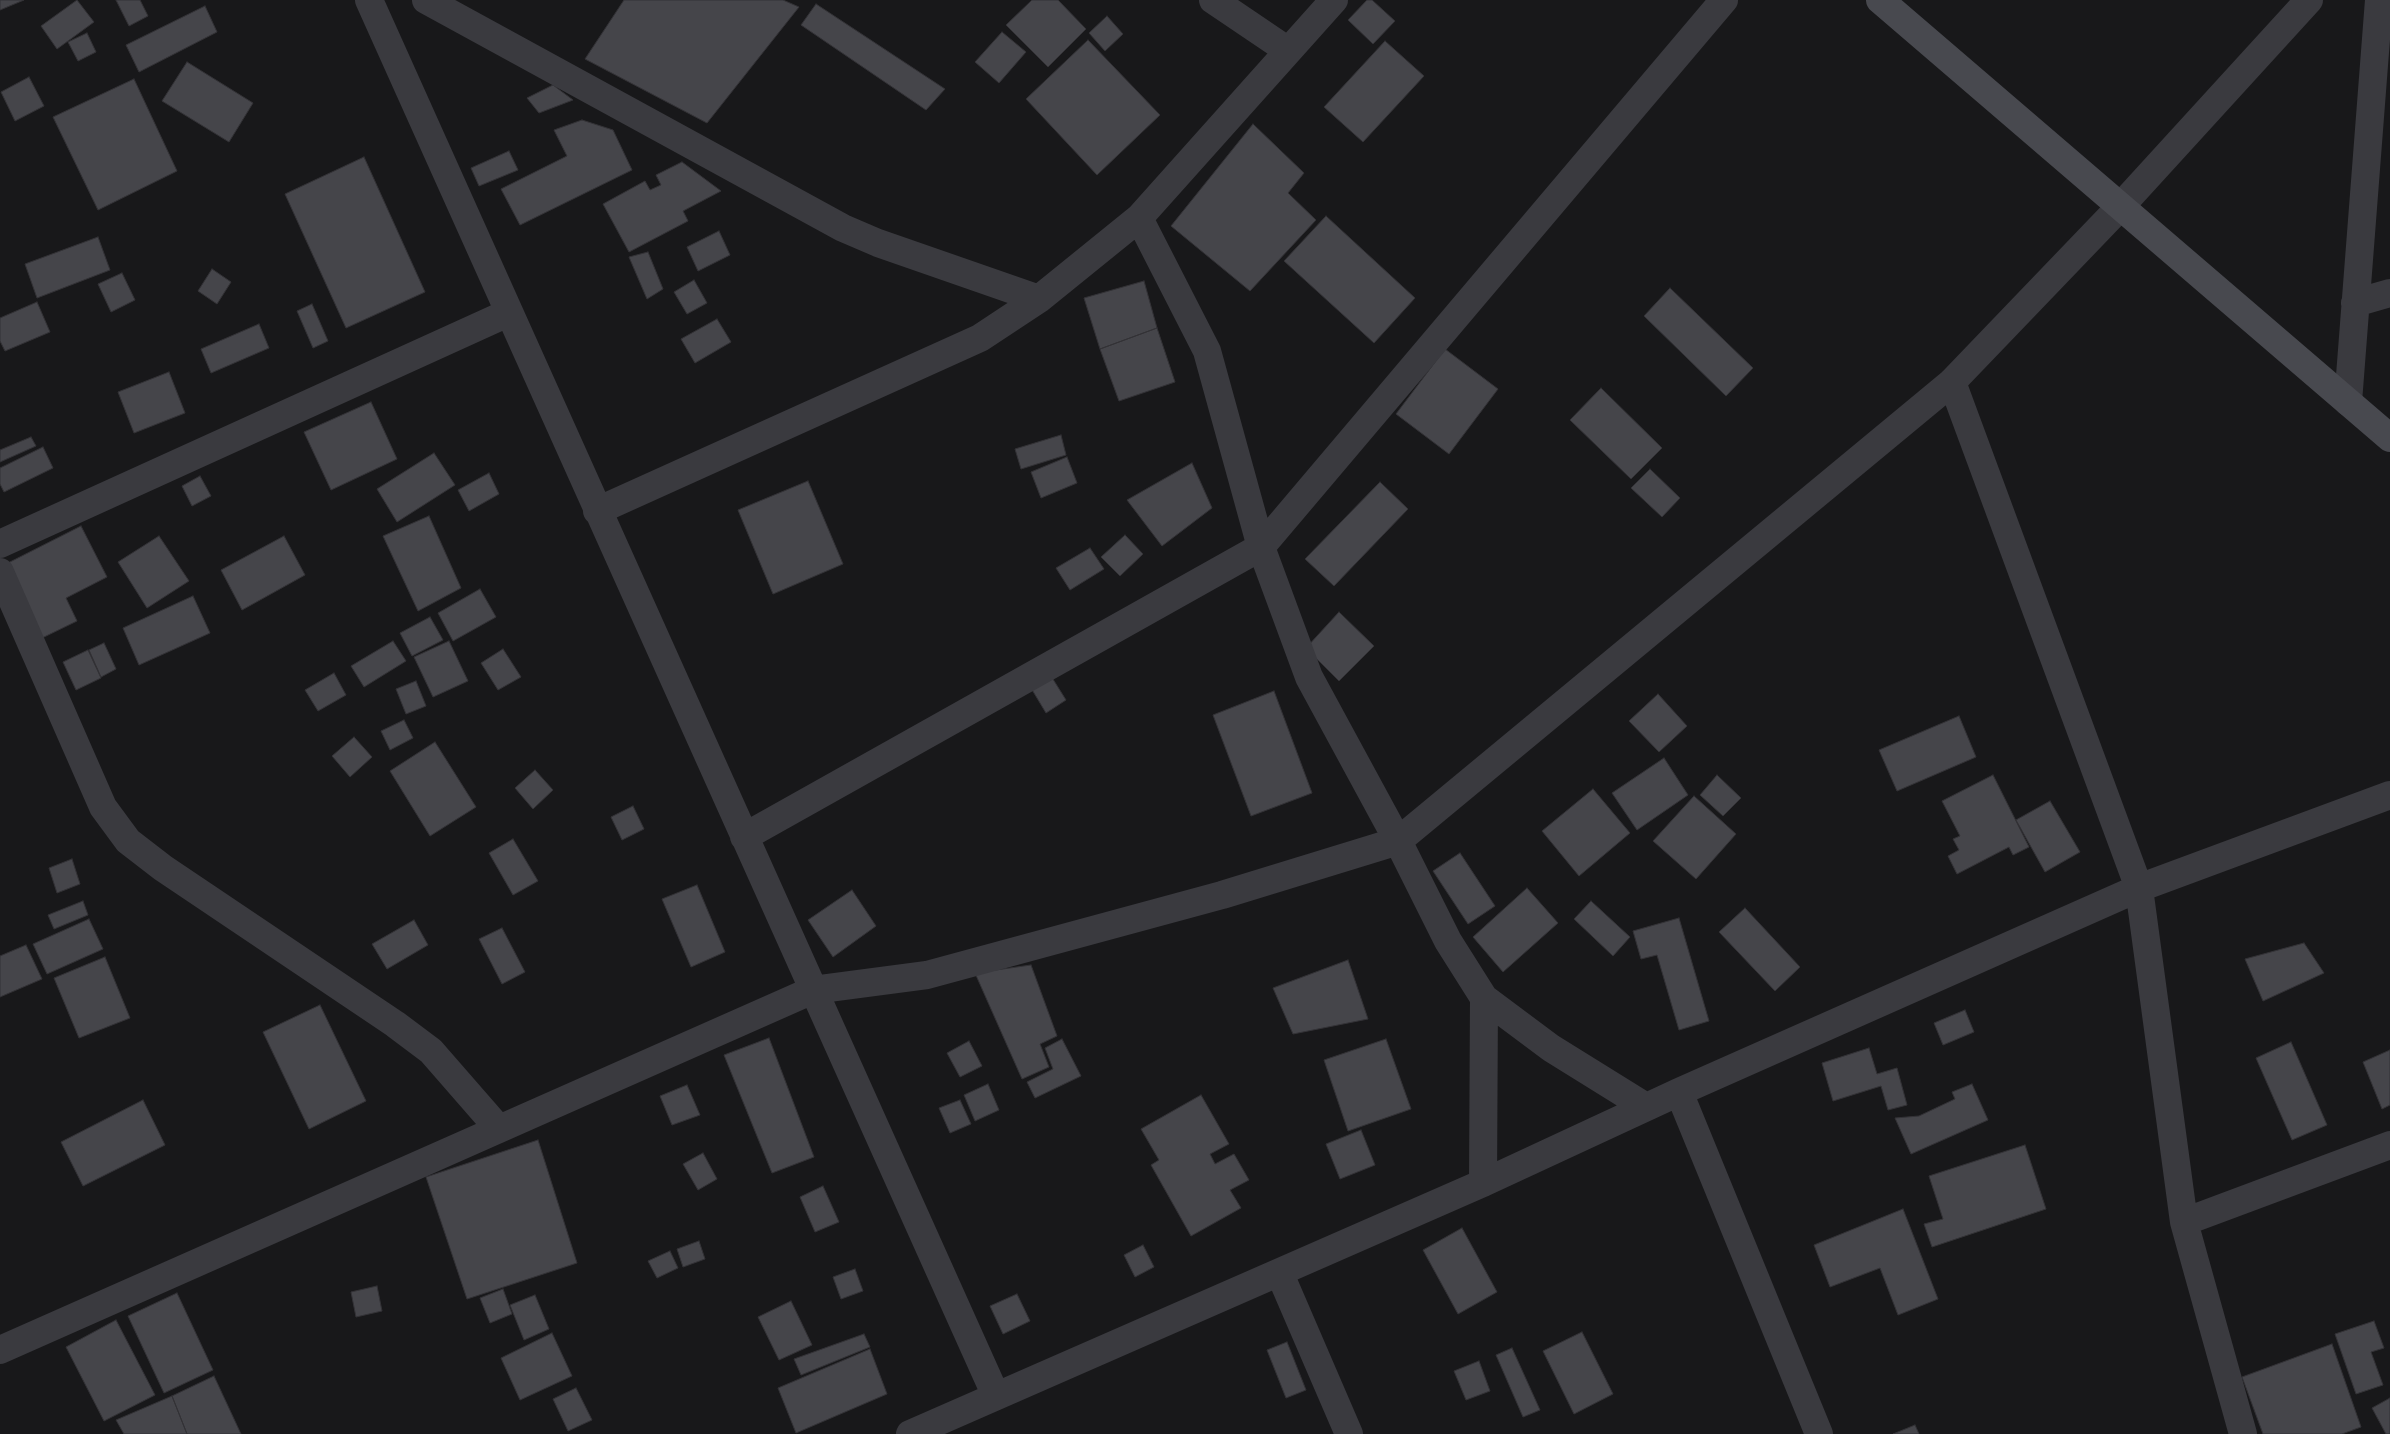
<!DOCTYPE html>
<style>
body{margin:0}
canvas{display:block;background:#18181a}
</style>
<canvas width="2390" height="1434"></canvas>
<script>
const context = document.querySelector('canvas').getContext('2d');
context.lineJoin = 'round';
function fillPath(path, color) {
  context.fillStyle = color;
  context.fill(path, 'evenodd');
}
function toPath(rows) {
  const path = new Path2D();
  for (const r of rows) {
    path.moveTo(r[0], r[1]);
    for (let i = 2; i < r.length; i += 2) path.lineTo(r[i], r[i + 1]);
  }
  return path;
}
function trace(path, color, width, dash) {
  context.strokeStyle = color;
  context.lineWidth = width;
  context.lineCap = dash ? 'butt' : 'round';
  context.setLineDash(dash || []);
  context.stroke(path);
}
const building = toPath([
 [0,0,24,0,0,10,0,0],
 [77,0,94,22,57,49,41,26,77,0],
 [116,0,140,0,148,16,129,26,116,0],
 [624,0,783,0,799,7,707,123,585,59,624,0],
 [1032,0,1058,0,1086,29,1048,67,1006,25,1032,0],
 [1367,0,1372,0,1395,21,1373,44,1348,20,1367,0],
 [816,4,945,89,926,110,801,25,816,4],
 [205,6,217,32,139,72,126,45,205,6],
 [1107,16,1123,34,1105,51,1089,33,1107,16],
 [1002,32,1026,52,999,83,975,62,1002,32],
 [87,33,96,52,78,61,68,42,87,33],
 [1088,40,1160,115,1097,175,1026,99,1088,40],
 [1385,41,1424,76,1363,142,1324,107,1385,41],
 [187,62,253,103,229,142,162,101,187,62],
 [29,77,44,106,15,121,1,92,29,77],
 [134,79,177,171,98,210,53,117,134,79],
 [553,85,573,100,539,113,527,98,553,85],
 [582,120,613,130,632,170,520,225,501,189,567,156,554,130,582,120],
 [1253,124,1304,173,1288,193,1316,220,1250,291,1171,226,1253,124],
 [509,151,518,170,479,186,471,168,509,151],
 [364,157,425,292,346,328,285,194,364,157],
 [682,162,721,191,683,211,688,221,629,252,603,204,645,181,650,190,661,185,656,175,682,162],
 [1326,216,1415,298,1374,343,1284,261,1326,216],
 [719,231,730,255,698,271,687,247,719,231],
 [98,237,110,270,37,298,25,264,98,237],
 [648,252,663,289,647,299,629,257,648,252],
 [212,269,231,282,217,304,198,291,212,269],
 [122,273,135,300,111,312,98,284,122,273],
 [694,280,707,303,687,314,674,292,694,280],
 [1144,281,1157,328,1100,349,1084,298,1144,281],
 [1670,288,1753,368,1726,396,1644,316,1670,288],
 [37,302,50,332,5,351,0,341,0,318,37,302],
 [312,304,328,341,313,348,297,311,312,304],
 [717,319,731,342,695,363,681,339,717,319],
 [259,324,269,348,211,373,201,349,259,324],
 [1157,328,1175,382,1119,401,1100,349,1157,328],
 [1445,349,1498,389,1449,454,1396,414,1445,349],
 [169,372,185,413,134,433,118,392,169,372],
 [1601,388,1662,448,1631,479,1570,420,1601,388],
 [371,402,397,459,331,490,304,432,371,402],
 [1061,435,1066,455,1021,469,1015,449,1061,435],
 [31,437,36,446,0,462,0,450,31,437],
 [43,447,53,468,4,492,0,484,0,468,43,447],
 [434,453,455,485,397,522,377,489,434,453],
 [1067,457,1077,483,1041,498,1031,472,1067,457],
 [1192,463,1212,508,1162,546,1127,500,1192,463],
 [1650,469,1680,498,1662,517,1631,488,1650,469],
 [489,473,499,494,469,511,458,490,489,473],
 [200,476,211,496,192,506,182,486,200,476],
 [808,481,843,564,773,594,738,510,808,481],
 [1380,482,1408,509,1334,586,1305,559,1380,482],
 [429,516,461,588,418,611,383,536,429,516],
 [81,526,107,577,66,598,77,621,42,638,6,564,81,526],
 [1125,535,1143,554,1120,576,1101,557,1125,535],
 [159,536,189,581,147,608,118,562,159,536],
 [284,536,305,575,242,610,221,570,284,536],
 [1090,548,1104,569,1070,590,1056,568,1090,548],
 [480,589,496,617,453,641,438,613,480,589],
 [193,596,210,633,139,665,123,628,193,596],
 [1339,612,1374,646,1339,681,1306,648,1339,612],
 [430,617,443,640,412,656,400,633,430,617],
 [393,641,406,661,364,687,351,666,393,641],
 [449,641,468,681,433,697,414,657,449,641],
 [104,643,116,669,101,677,89,650,104,643],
 [503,649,521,677,498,690,481,663,503,649],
 [88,650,101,678,76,690,63,662,88,650],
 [334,673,346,695,318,711,305,690,334,673],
 [1051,676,1066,700,1046,713,1031,688,1051,676],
 [416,681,426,706,406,714,396,689,416,681],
 [1274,691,1312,793,1251,816,1213,715,1274,691],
 [1658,694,1687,726,1659,752,1629,721,1658,694],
 [1959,716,1976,757,1897,791,1879,750,1959,716],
 [404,720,413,738,390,750,381,731,404,720],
 [354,737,372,757,350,777,332,756,354,737],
 [435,742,476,807,430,836,390,771,435,742],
 [1664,758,1688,795,1637,830,1612,793,1664,758],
 [535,770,553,790,533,809,515,788,535,770],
 [1717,775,1741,798,1723,816,1700,795,1717,775],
 [1993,775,2029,847,2013,855,2009,847,1957,874,1948,856,1959,850,1953,839,1960,836,1942,801,1993,775],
 [1593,789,1630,833,1579,876,1542,831,1593,789],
 [1694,796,1736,834,1696,879,1653,841,1694,796],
 [2050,801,2080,852,2045,872,2016,820,2050,801],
 [633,806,644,829,622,840,611,817,633,806],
 [513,839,538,881,513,895,489,853,513,839],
 [1460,853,1495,906,1468,924,1433,871,1460,853],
 [72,859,80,884,57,893,49,868,72,859],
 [697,885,725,952,691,967,662,899,697,885],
 [1527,888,1558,923,1503,972,1473,937,1527,888],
 [852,890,876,926,833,957,808,920,852,890],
 [83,901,88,915,54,929,48,915,83,901],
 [1591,901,1630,937,1613,956,1574,919,1591,901],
 [1745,908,1800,967,1775,991,1719,932,1745,908],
 [1679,918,1709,1021,1679,1030,1657,955,1641,959,1633,931,1679,918],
 [89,919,103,949,47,974,33,944,89,919],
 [414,920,428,945,387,969,372,944,414,920],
 [502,928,525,972,502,984,479,939,502,928],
 [2304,943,2324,973,2263,1001,2245,959,2304,943],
 [26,945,42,979,0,997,0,956,26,945],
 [105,957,130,1018,79,1038,54,978,105,957],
 [1348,960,1368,1019,1293,1034,1273,988,1348,960],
 [1031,965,1057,1036,1040,1044,1049,1067,1022,1079,975,973,1031,965],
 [320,1005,366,1101,309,1129,263,1032,320,1005],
 [1965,1010,1974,1032,1943,1045,1934,1023,1965,1010],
 [769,1038,814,1157,772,1173,724,1055,769,1038],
 [1062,1039,1081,1076,1035,1098,1027,1082,1053,1069,1045,1048,1062,1039],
 [1386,1039,1411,1109,1348,1131,1324,1060,1386,1039],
 [969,1041,982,1066,960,1077,947,1053,969,1041],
 [2291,1042,2327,1125,2292,1140,2256,1058,2291,1042],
 [1869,1048,1877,1074,1897,1068,1907,1105,1888,1110,1881,1086,1833,1101,1822,1063,1869,1048],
 [2390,1050,2390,1105,2382,1109,2363,1062,2390,1050],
 [988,1084,999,1110,975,1121,964,1095,988,1084],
 [1972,1084,1988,1120,1911,1154,1895,1118,1919,1116,1955,1099,1952,1092,1972,1084],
 [687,1085,700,1115,672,1125,660,1096,687,1085],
 [1201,1095,1229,1144,1210,1154,1215,1164,1234,1154,1249,1180,1230,1190,1241,1208,1191,1236,1151,1165,1159,1160,1141,1129,1201,1095],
 [143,1100,165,1145,83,1186,61,1142,143,1100],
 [960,1100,971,1124,950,1133,939,1108,960,1100],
 [1361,1130,1375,1165,1340,1179,1326,1144,1361,1130],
 [538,1140,577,1263,467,1299,426,1177,538,1140],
 [2025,1145,2046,1209,1932,1247,1924,1224,1943,1219,1929,1176,2025,1145],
 [703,1153,717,1179,698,1190,683,1164,703,1153],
 [823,1186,839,1222,815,1232,800,1197,823,1186],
 [1903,1209,1938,1299,1898,1315,1880,1268,1830,1287,1814,1245,1903,1209],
 [1462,1228,1497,1292,1458,1314,1423,1250,1462,1228],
 [699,1241,705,1259,683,1267,677,1249,699,1241],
 [1143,1245,1154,1267,1135,1277,1124,1255,1143,1245],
 [670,1251,678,1268,657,1278,648,1261,670,1251],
 [855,1269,863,1291,841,1299,833,1277,855,1269],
 [377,1286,382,1311,356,1317,351,1292,377,1286],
 [503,1289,512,1314,490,1323,480,1298,503,1289],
 [177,1293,213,1370,164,1393,128,1316,177,1293],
 [1017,1294,1030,1321,1003,1334,990,1306,1017,1294],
 [535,1295,549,1329,524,1340,510,1305,535,1295],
 [791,1301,812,1345,779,1360,758,1317,791,1301],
 [116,1320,155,1395,104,1421,66,1347,116,1320],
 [2374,1321,2384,1348,2371,1352,2383,1385,2356,1394,2335,1334,2374,1321],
 [1582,1332,1613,1394,1574,1414,1543,1351,1582,1332],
 [552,1333,572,1376,520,1400,501,1358,552,1333],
 [864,1334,870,1347,801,1375,794,1359,864,1334],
 [1287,1342,1306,1390,1286,1398,1267,1350,1287,1342],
 [2332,1344,2361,1427,2342,1434,2263,1434,2242,1377,2332,1344],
 [1512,1348,1540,1410,1523,1417,1496,1355,1512,1348],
 [870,1349,887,1394,796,1433,778,1388,870,1349],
 [1479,1361,1490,1391,1466,1400,1454,1371,1479,1361],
 [214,1376,241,1434,187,1434,172,1396,214,1376],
 [576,1388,592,1420,568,1431,553,1399,576,1388],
 [172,1396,187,1434,124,1434,116,1420,172,1396],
 [2390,1398,2390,1434,2386,1434,2372,1408,2390,1398],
 [1915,1425,1919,1434,1893,1434,1915,1425]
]);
const street = toPath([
 [369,0,996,1396],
 [426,0,843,228,878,243,1039,299],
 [1213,0,1287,50],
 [1139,218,1207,351,1261,547,1309,677,1398,841,1448,941,1484,998,1551,1048,1646,1107],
 [2355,303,2390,293],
 [1952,382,2139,888,2184,1222,2243,1434],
 [2348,402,2379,0],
 [597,511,980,338,1039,299,1139,218,1334,0],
 [0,544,508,313],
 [0,572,103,807,128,841,163,868,395,1024,431,1051,499,1129],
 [744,837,1261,547,1724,0],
 [1679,1092,1819,1434],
 [1483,1183,1484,998],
 [2184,1222,2390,1145],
 [1280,1274,1349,1434],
 [0,1350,813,990,927,975,1222,895,1398,841,1952,382,2120,207,2309,0],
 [910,1434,1483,1183,1679,1092,2139,888,2390,795]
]);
const secondary = toPath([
 [1880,0,2390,438]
]);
fillPath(building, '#45454a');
trace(building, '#333236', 1);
trace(street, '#3a3a3f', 28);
trace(secondary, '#48494f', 28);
</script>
